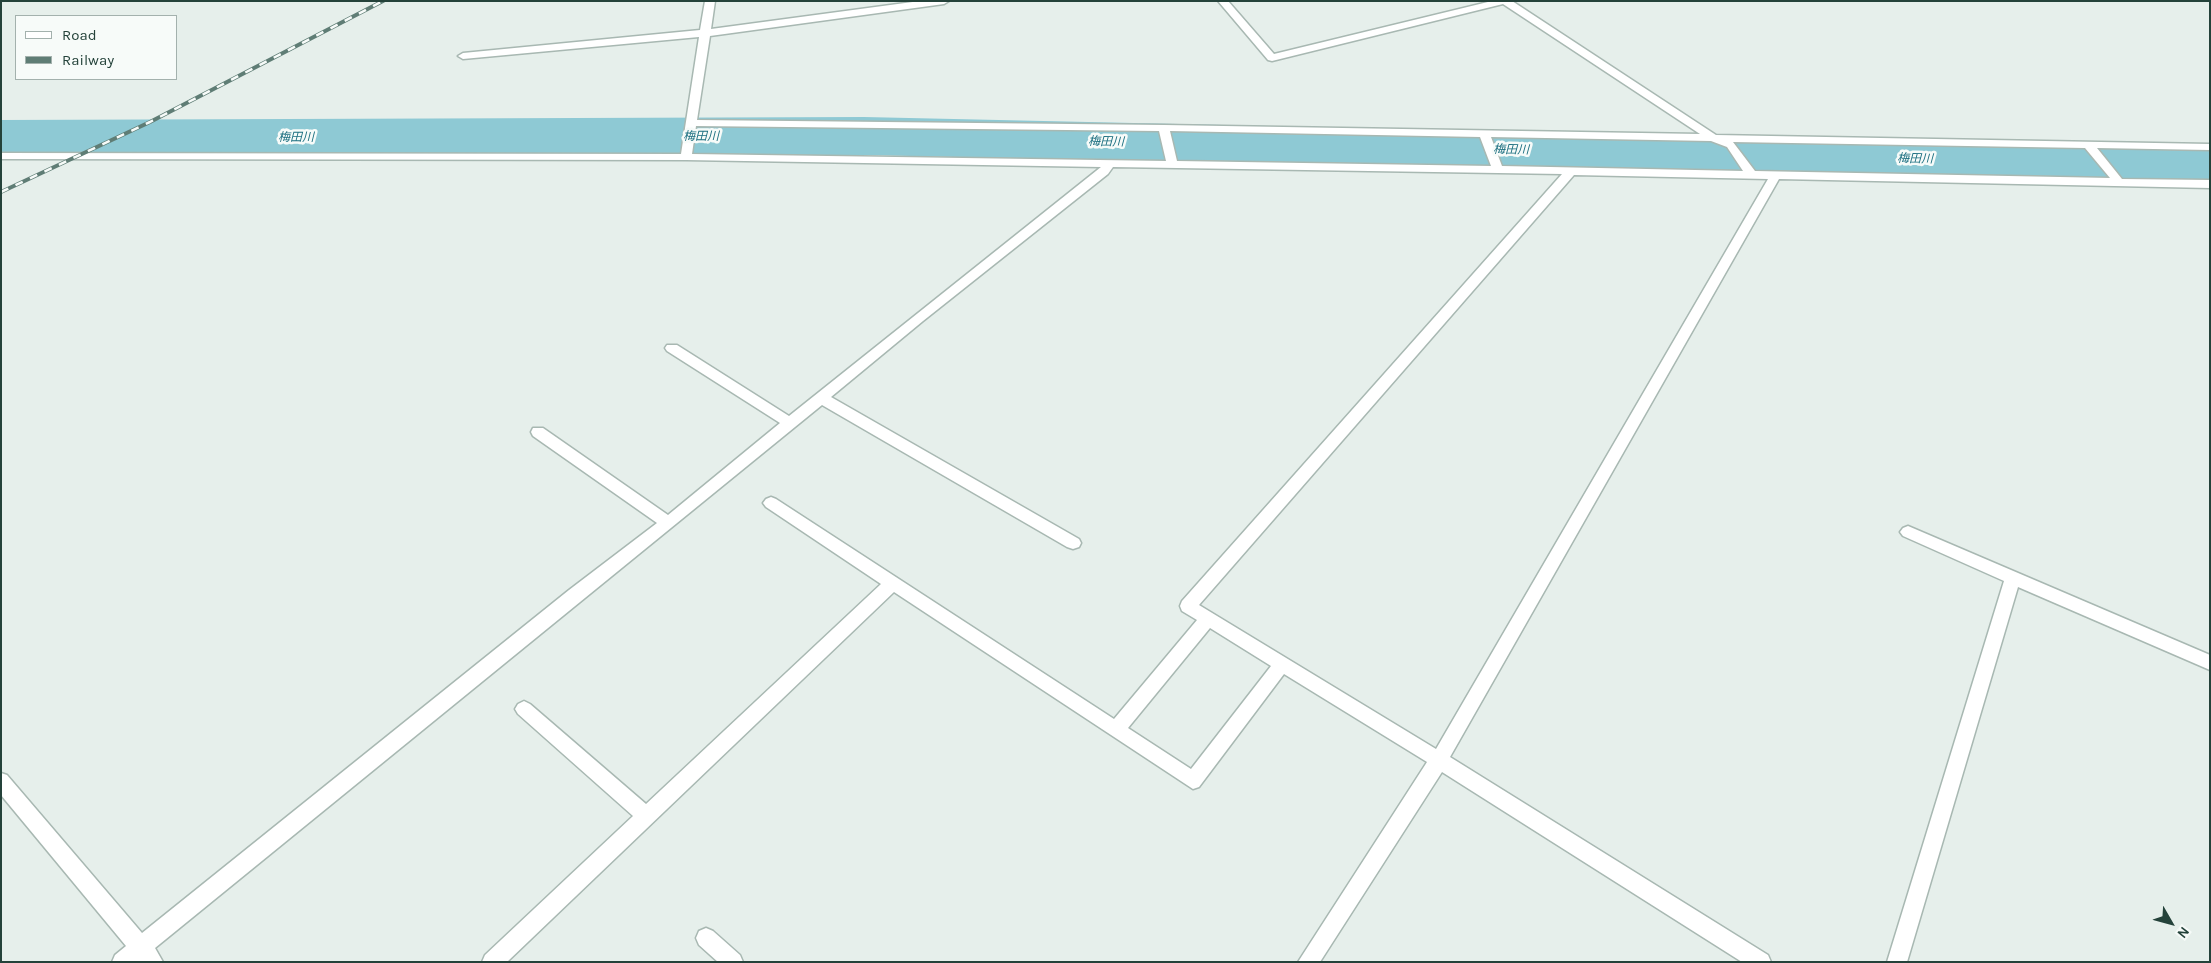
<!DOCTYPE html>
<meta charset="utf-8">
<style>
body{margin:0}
#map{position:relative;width:2211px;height:963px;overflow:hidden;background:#e6efeb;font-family:Karla,sans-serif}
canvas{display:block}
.frame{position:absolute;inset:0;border:2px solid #24423a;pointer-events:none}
.legend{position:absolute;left:15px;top:15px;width:162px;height:65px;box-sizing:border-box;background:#f7fbf9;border:1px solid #a3b1ad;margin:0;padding:6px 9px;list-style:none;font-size:15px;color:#24423a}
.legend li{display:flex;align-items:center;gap:10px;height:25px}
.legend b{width:25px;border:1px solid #a3b1ad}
.north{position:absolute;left:2146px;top:898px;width:50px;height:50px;-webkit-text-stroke:4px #f7fbf9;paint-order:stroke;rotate:128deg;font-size:14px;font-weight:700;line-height:20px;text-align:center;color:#24423a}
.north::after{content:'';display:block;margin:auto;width:18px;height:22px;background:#24423a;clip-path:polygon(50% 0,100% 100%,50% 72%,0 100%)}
</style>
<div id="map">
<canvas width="2211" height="963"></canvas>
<div class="frame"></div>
<ul class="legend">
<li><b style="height:6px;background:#fff"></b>Road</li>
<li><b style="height:6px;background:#5f7d75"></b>Railway</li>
</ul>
<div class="north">N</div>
</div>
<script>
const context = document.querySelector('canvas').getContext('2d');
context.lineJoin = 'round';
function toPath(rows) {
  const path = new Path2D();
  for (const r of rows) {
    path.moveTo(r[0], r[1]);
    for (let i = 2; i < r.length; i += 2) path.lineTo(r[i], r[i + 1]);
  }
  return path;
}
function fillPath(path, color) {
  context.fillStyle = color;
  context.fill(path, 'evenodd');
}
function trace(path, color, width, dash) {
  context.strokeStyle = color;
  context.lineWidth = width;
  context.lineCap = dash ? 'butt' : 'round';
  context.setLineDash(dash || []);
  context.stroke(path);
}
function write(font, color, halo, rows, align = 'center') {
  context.font = font + ' Karla,"Noto Sans JP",sans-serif';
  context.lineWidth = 5;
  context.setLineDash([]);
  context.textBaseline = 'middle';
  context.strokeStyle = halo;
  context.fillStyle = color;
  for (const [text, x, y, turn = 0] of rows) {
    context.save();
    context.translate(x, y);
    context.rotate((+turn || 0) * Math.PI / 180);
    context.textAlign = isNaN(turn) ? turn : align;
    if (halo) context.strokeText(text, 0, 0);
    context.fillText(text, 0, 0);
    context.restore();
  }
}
const river = toPath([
 [864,117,2210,147,2210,185,864,155,1,158,1,120,864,117]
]);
const minor = toPath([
 [705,1,715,1,711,29,920,1,949,1,944,4,710,36,697,120,1164,125,1700,134,1503,4,1272,61,1268,60,1218,1,1228,1,1274,54,1492,1,1512,1,1716,135,2210,144,2210,150,2097,148,2122,179,2210,180,2210,188,1779,179,1450,757,1768,955,1771,962,1742,962,1442,772,1320,962,1298,962,1427,762,1284,674,1199,787,1193,789,894,592,507,962,482,962,485,955,633,816,518,714,515,709,518,704,524,701,530,704,646,804,881,584,766,507,763,503,766,499,771,497,776,499,1114,719,1197,620,1182,611,1180,606,1182,601,1562,174,1113,167,1108,174,923,321,831,397,1079,539,1081,543,1079,547,1073,549,1067,547,822,405,155,948,163,962,112,962,115,955,126,946,1,795,1,773,7,775,142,933,569,590,657,523,533,436,531,432,533,428,543,428,668,515,780,423,667,351,665,348,667,345,677,345,789,416,1101,167,686,160,1,159,1,153,681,154,699,37,463,59,458,56,463,53,700,30,705,1],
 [696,126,1159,131,1166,161,692,154,696,126],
 [1170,131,1480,137,1491,166,1177,161,1170,131],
 [1491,137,1711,141,1727,147,1743,171,1502,166,1491,137],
 [1733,142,2085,148,2110,178,1755,171,1733,142],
 [1574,175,1768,179,1436,749,1199,605,1574,175],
 [1210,628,1271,666,1191,769,1128,728,1210,628],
 [1908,526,2210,655,2210,670,2018,587,1907,962,1887,962,2004,581,1903,536,1900,532,1903,528,1908,526],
 [706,928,713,931,740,955,743,962,718,962,699,945,696,938,699,931,706,928]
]);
const rail = toPath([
 [1,192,150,122,383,1]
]);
const farWaternames = [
 ["梅田川",701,137],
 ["梅田川",296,138],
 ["梅田川",1106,142,1],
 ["梅田川",1511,150,1],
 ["梅田川",1915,159,1]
];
fillPath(river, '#8ec9d4');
trace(minor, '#a8b8b2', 3);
fillPath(minor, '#fff');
trace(rail, '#5f7d75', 4);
trace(rail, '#f7fbf9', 2.5, [8]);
write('italic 12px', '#1c6f80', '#f7fbf9', farWaternames);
</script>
